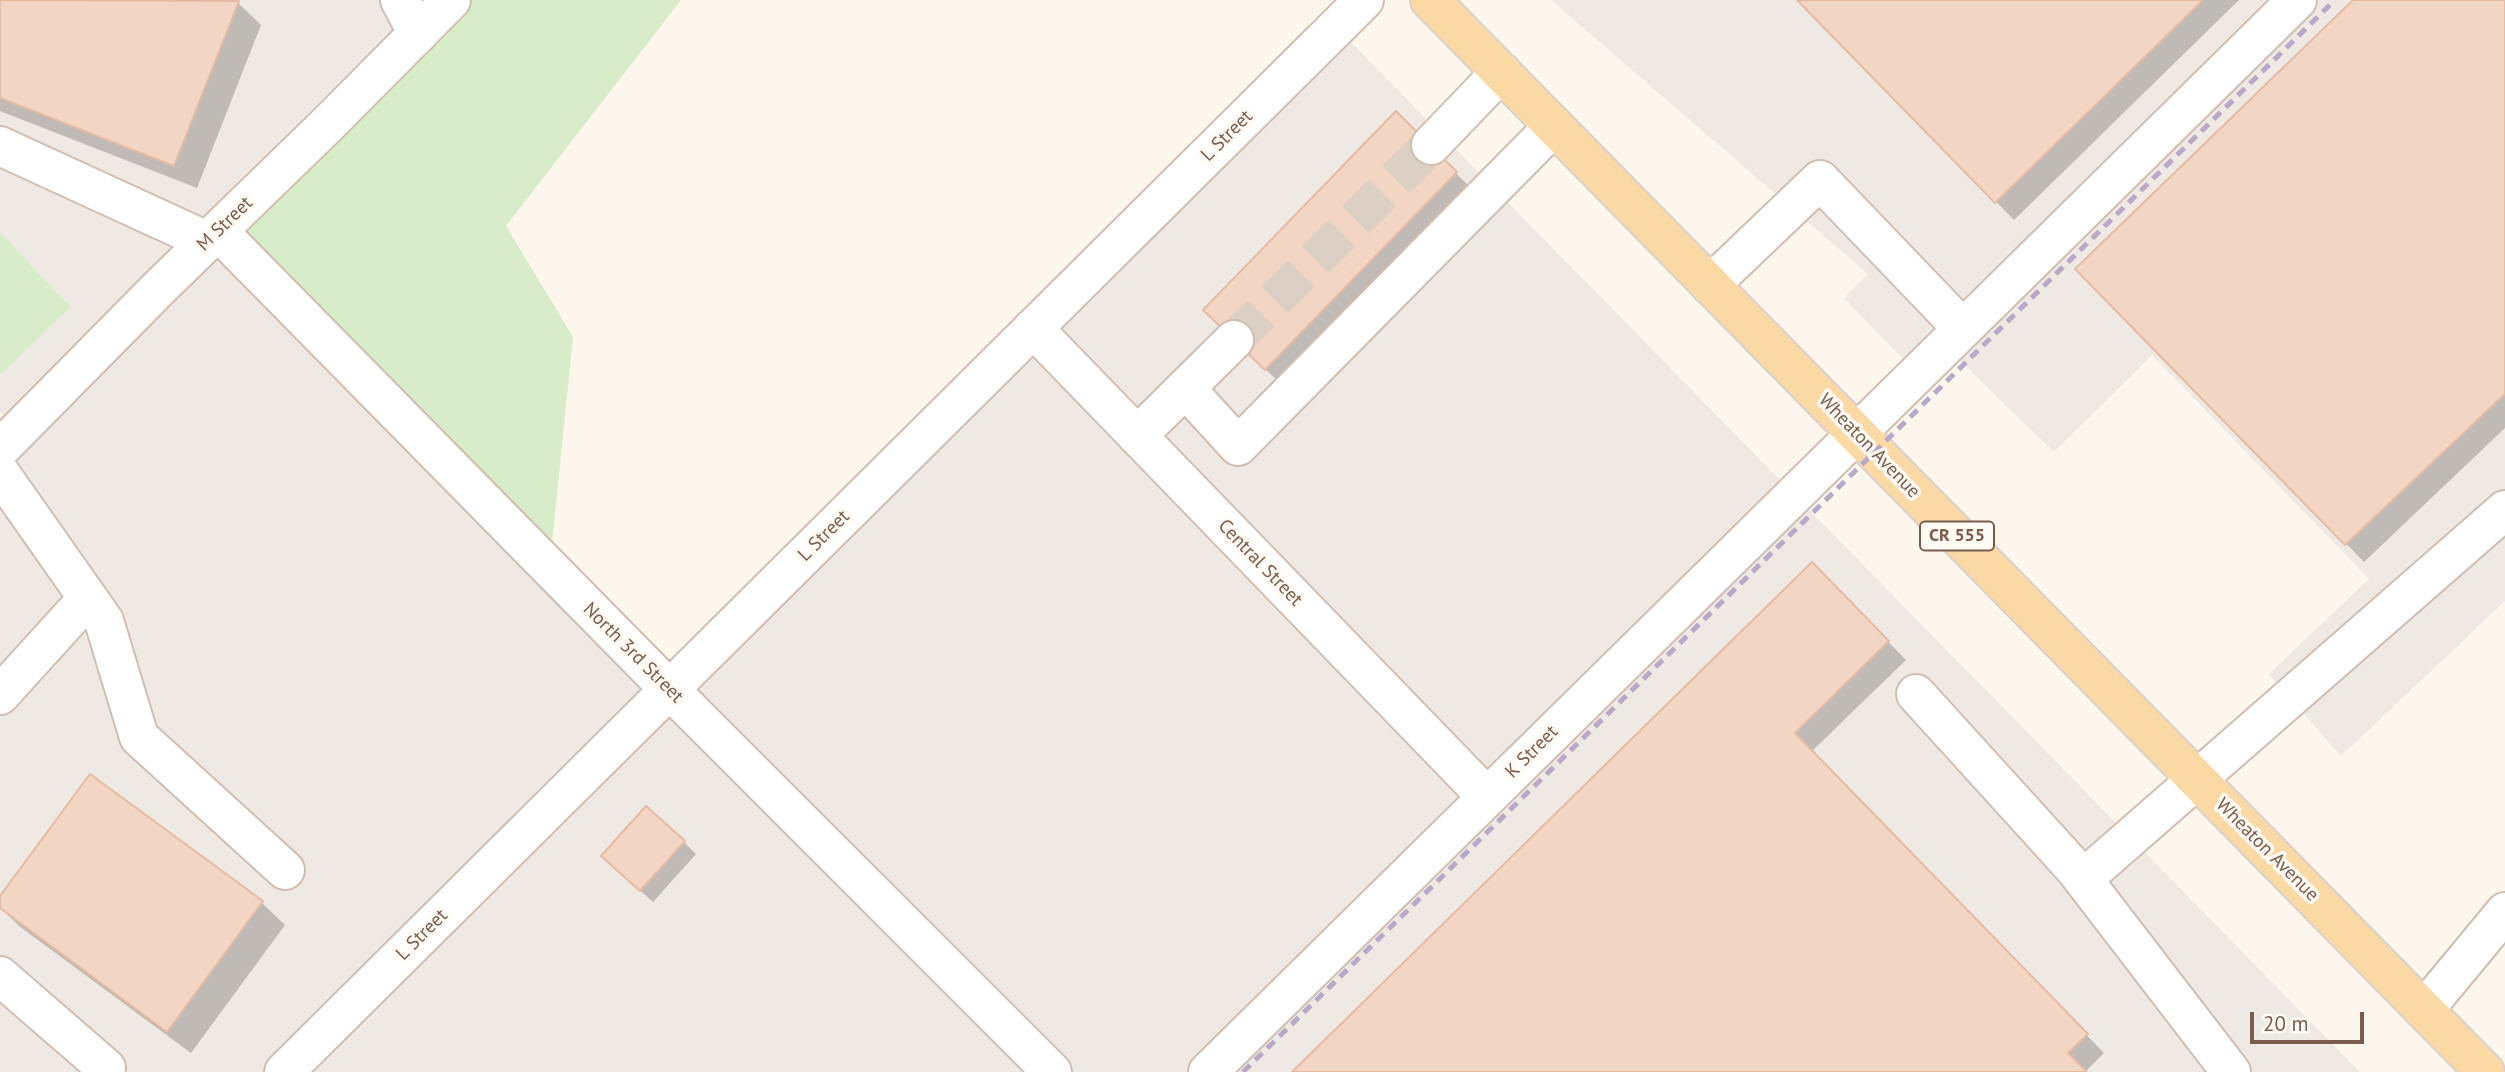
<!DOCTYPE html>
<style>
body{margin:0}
#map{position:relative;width:2505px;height:1072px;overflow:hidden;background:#fdf6ec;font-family:"PT Sans",sans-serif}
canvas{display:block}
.scale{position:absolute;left:2250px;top:1012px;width:114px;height:32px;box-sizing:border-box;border:4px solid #7a5c4d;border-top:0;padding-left:9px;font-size:21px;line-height:24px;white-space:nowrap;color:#7a5c4d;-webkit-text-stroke:5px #fffaf3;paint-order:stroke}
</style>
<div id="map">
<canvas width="2505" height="1072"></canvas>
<div class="scale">20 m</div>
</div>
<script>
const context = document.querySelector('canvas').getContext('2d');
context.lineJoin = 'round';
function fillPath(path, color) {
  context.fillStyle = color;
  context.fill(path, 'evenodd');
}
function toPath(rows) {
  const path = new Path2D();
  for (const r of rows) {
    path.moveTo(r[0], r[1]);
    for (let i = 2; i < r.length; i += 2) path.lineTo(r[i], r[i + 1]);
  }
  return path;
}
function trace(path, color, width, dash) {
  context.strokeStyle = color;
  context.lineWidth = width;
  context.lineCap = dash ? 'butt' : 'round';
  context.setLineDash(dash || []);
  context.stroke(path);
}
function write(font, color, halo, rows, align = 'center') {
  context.font = font + ' "PT Sans",sans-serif';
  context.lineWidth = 7;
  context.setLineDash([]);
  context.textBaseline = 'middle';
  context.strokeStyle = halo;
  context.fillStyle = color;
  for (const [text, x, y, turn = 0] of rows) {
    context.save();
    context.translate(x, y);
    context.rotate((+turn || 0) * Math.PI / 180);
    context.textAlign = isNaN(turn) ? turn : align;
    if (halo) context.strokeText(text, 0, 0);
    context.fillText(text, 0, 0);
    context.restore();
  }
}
const industrial = toPath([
 [0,0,448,0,231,214,673,681,1341,32,2360,1072,0,1072,0,446,17,429,0,412,0,375,71,307,0,232],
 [1551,0,2505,0,2505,601,2341,756,2269,674,2369,579,2152,355,2054,452,1944,345,1916,372,1844,298,1868,274]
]);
const green = toPath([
 [448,0,681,0,506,226,573,337,551,553,231,214],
 [0,232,71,307,0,375]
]);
const shadow = toPath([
 [0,0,231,0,238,3,261,25,197,188,0,111],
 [1799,0,2239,0,2014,220],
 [2355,0,2505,0,2505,428,2364,562,2078,269],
 [1396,114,1479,196,1289,392,1205,310],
 [1812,564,1906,660,1811,752,2104,1053,2085,1072,1294,1072],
 [90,776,262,903,285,925,191,1053,19,926,0,907,0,899],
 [684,842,696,854,653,902,615,868]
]);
const building = toPath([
 [0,0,239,1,174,166,0,98,0,0],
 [1797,0,2203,0,1995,203,1797,0],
 [2353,0,2505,0,2505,394,2345,545,2075,269,2353,0],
 [1396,111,1457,172,1265,370,1203,310,1396,111],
 [1812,562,1889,641,1795,733,2088,1034,2068,1053,2087,1072,1292,1072,1812,562],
 [90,774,263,901,167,1032,0,908,0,896,90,774],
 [646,806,685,841,640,891,601,856,646,806]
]);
const minorTunnel = toPath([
 [1234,340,1431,145]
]);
const minor = toPath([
 [400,0,418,34],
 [1431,145,1501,72],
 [0,146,207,241],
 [218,231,669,689,1052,1072],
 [1710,285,1820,180,1962,328],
 [1033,328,1487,797],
 [1185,388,1238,446,1554,126],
 [1137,436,1234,340],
 [0,449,160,287,329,123,451,0],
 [0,473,104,621,139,737,285,870],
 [1916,694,2075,869,2231,1072],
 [0,695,88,598],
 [2083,879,2505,510],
 [0,976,106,1068],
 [2424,1010,2505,912],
 [284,1072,1364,0],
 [1208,1072,2297,0]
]);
const major = toPath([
 [1430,0,2485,1072]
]);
const rail = toPath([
 [1243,1072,2335,0]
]);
const shields = [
 [1957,536,74]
];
const shieldNames = [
 ["CR 555",1957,536]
];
const streetNames = [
 ["L Street",1227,136,-45],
 ["M Street",225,224,-44],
 ["Wheaton Avenue",1869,446,46],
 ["L Street",824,536,-45],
 ["Central Street",1260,563,46],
 ["North 3rd Street",633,653,45],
 ["K Street",1532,752,-45],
 ["Wheaton Avenue",2267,850,45],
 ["L Street",422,935,-45]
];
fillPath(industrial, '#efe9e4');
fillPath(green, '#d8ecc9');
fillPath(shadow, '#0003');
fillPath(building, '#f3d5c3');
trace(building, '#e6bba3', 2);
trace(minorTunnel, '#dcd0c4', 38, [38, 19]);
trace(minor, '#d1beb0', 42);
trace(major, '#dad1cd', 42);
trace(minor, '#fff', 38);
trace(major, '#fbd9a5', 38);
trace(rail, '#b9a8c9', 5, [10, 7]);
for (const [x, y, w] of shields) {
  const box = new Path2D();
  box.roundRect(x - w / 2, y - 14.5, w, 29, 5);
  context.fillStyle = '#fffaf3';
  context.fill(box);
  trace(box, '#7a5c4d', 2);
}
write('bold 18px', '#7a5c4d', null, shieldNames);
write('19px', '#7a5c4d', '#fffaf3', streetNames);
</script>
